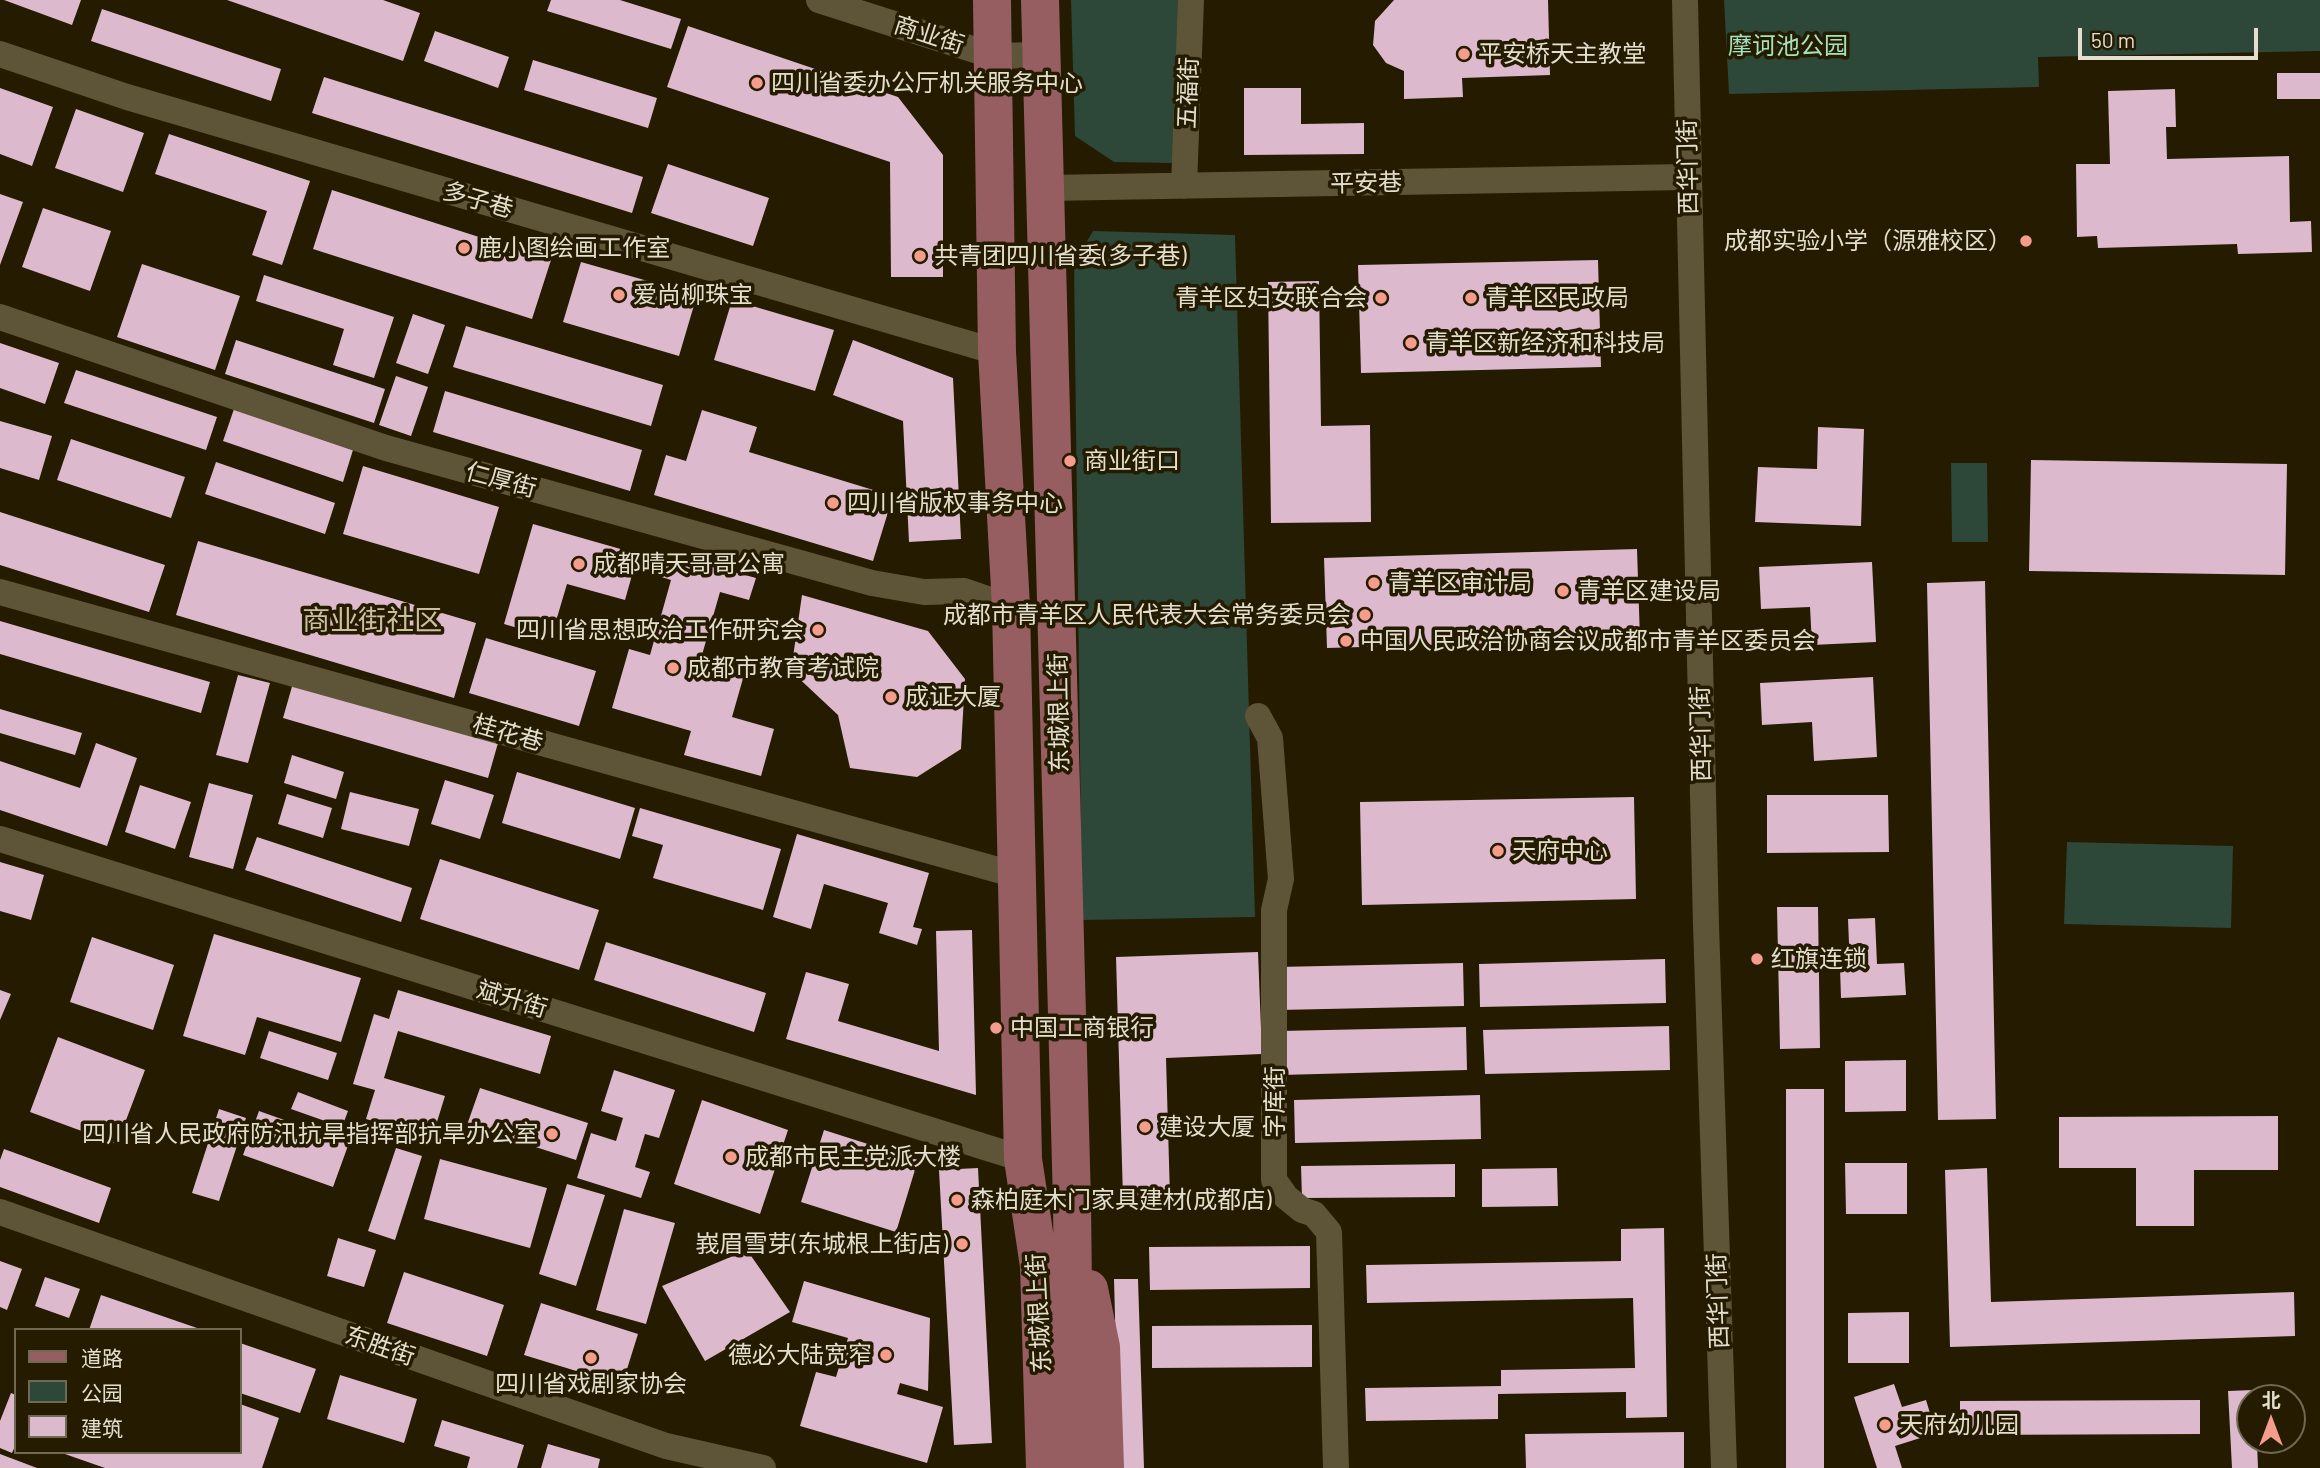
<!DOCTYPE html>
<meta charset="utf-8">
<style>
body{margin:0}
#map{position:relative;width:2320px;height:1468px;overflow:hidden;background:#241b01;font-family:Barlow,"Noto Sans SC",sans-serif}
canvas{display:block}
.legend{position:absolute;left:14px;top:1328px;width:228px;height:126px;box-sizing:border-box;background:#241b01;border:2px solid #706953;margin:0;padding:9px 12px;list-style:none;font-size:21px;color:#e3decd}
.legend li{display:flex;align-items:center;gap:14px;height:35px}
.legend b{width:35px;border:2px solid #706953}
.north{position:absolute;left:2236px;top:1384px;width:70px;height:70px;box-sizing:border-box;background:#241b01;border:2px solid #706953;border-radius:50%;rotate:0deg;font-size:19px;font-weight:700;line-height:28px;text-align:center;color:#e3decd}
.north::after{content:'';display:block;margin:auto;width:24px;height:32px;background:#f49d8d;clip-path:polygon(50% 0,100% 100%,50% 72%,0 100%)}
.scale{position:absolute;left:2078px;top:28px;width:180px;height:32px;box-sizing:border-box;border:4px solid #e3decd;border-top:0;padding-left:9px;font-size:21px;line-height:24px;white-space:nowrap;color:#e3decd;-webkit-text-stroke:5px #241b01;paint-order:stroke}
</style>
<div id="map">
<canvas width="2320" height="1468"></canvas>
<ul class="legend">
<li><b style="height:9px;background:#965e60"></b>道路</li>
<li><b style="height:19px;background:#2d4739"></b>公园</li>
<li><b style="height:19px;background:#dcb9cc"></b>建筑</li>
</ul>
<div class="north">北</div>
<div class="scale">50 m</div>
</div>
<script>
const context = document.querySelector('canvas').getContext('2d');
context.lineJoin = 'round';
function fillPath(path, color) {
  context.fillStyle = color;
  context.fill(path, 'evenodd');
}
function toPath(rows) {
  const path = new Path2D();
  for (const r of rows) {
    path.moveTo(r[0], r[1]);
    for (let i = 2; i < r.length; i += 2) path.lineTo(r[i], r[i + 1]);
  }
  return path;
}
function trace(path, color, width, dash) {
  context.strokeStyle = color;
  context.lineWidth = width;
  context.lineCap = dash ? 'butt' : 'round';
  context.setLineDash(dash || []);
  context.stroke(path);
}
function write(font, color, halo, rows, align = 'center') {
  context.font = font + ' Barlow,"Noto Sans SC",sans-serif';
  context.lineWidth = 7;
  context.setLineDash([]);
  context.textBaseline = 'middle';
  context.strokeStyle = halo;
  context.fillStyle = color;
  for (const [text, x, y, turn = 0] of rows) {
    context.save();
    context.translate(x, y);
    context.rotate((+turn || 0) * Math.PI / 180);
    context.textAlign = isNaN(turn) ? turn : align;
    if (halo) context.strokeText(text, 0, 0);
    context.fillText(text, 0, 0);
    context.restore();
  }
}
const green = toPath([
 [1071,0,1182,0,1173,163,1114,162,1075,136],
 [1724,0,2320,0,2320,51,2038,57,2039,87,1729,94],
 [1093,231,1235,235,1255,917,1082,920,1074,264],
 [1951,463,1987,463,1988,542,1952,542],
 [2067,842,2233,846,2231,928,2064,924]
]);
const building = toPath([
 [4,0,81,0,72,25],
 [227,0,383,0,420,13,403,61],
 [551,0,620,0,681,19,671,49,547,11],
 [1394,0,1548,0,1550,75,1462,78,1463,97,1404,99,1404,71,1386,63,1373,45,1375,21],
 [102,9,281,69,271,101,91,41],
 [688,26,898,97,943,155,943,277,891,277,890,162,667,87],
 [435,31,509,57,498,88,424,61],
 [533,60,657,98,648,128,524,90],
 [2277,73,2320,73,2320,99,2277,99],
 [324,77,643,177,632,213,312,113],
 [0,88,53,107,32,166,0,154],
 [1244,88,1301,88,1301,124,1364,123,1364,154,1244,155],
 [2175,89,2176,127,2166,127,2167,159,2289,156,2290,222,2311,221,2312,252,2238,254,2237,244,2098,248,2097,236,2077,237,2076,164,2110,164,2108,91],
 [76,109,144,133,123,192,55,168],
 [169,134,310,181,282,265,252,255,267,211,155,174],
 [668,164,769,198,753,246,651,213],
 [332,190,551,260,532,319,313,249],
 [0,194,23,202,0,265],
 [43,208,111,231,90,291,22,267],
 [1598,260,1601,367,1361,373,1358,265],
 [581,262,697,295,679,356,563,322],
 [142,264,240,296,215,370,117,337],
 [264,275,394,317,374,378,333,365,344,329,256,301],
 [1319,281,1321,426,1370,425,1371,522,1271,523,1268,282],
 [732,300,834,330,815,391,714,360],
 [413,314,445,325,428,374,396,363],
 [466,326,663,385,651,426,453,367],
 [236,340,385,389,374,423,225,374],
 [853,340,953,378,961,539,909,542,903,421,833,395],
 [0,343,59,363,45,404,0,388],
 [76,370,217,417,206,450,64,403],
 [396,376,428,387,411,436,379,425],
 [445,391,642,450,630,491,433,432],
 [234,409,353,450,343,482,223,441],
 [702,410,757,427,749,452,893,496,873,561,654,495,666,455,686,461],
 [0,421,52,436,39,480,0,468],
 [1818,427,1864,429,1861,526,1755,522,1758,467,1817,469],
 [71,439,185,477,171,518,57,480],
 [2031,460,2287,464,2285,575,2029,571],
 [216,462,335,503,325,534,205,494],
 [363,466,499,507,479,574,343,534],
 [0,512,165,565,149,612,0,565],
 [533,524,638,554,625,600,567,584,551,638,504,624],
 [198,541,476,623,454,698,176,615],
 [1637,549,1640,639,1327,648,1324,558],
 [658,551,756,578,749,600,720,592,700,662,744,675,732,717,774,729,761,776,684,755,691,731,612,708,629,649,650,655,671,580,652,574],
 [1872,562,1876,642,1812,645,1810,607,1761,609,1759,567],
 [1985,581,1996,1119,1938,1120,1927,583],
 [802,595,928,631,965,679,961,749,917,777,850,768,838,715,791,671],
 [0,621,210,682,201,713,0,654],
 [486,638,596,671,579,726,469,693],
 [238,675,270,683,248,763,216,755],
 [1873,677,1877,757,1814,761,1812,722,1762,725,1760,683],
 [293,683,498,743,488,778,283,718],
 [0,709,82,733,75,755,0,733],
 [96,743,137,758,107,846,0,810,0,761,80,788],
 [292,755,344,772,336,799,284,783],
 [517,772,635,808,620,859,502,823],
 [445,780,494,795,480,839,431,824],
 [209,783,253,795,233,869,189,857],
 [140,785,191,802,175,849,125,832],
 [350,792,419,809,409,846,341,829],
 [287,794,332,808,323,838,278,824],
 [1767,795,1888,795,1889,852,1767,853],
 [1634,797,1636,899,1362,905,1360,802],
 [640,808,781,849,763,910,653,878,663,845,632,836],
 [797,834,929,873,913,927,922,929,917,945,879,933,888,903,824,884,811,929,773,917],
 [257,837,412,888,401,922,245,870],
 [440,859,599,910,579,970,420,919],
 [0,862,44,875,31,920,0,911],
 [1777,907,1818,907,1820,1048,1780,1049],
 [1875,918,1877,964,1904,963,1906,995,1841,998,1840,968,1850,968,1848,919],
 [972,930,976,1095,786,1039,806,972,849,984,838,1021,939,1051,936,931],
 [214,934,361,978,341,1042,257,1017,245,1055,183,1036],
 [92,937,174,965,153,1030,70,1002],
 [606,942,766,993,754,1032,594,980],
 [1258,952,1262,1054,1166,1058,1170,1197,1123,1198,1116,957],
 [1665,959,1666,1003,1480,1007,1479,964],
 [1463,963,1464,1006,1279,1010,1277,967],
 [0,990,11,994,0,1020],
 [398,990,551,1036,540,1074,398,1031,384,1078,445,1096,432,1138,366,1119,375,1090,353,1084,374,1014,389,1019],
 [1669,1026,1670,1070,1485,1074,1483,1030],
 [1466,1027,1467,1070,1281,1075,1280,1031],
 [269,1031,337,1053,328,1080,260,1058],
 [58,1037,145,1070,117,1144,30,1112],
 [1906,1060,1906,1111,1845,1112,1845,1061],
 [614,1070,675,1090,659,1138,645,1134,635,1167,650,1172,641,1198,577,1178,591,1133,616,1141,623,1118,601,1111],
 [480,1088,588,1123,576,1160,467,1125],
 [1786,1089,1824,1089,1824,1468,1786,1468],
 [298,1092,348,1111,342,1127,291,1109],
 [1480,1095,1481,1139,1295,1143,1294,1100],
 [702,1100,788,1130,760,1214,674,1184],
 [219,1109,246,1118,219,1201,192,1193],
 [259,1111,349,1143,333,1187,243,1155],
 [2278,1116,2278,1170,2194,1170,2194,1226,2136,1226,2136,1168,2059,1168,2059,1117],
 [824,1130,918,1160,896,1232,801,1202],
 [396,1148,422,1156,395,1240,368,1231],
 [4,1149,111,1188,99,1223,0,1187,0,1160],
 [440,1159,547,1188,530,1248,424,1219],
 [1845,1163,1907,1163,1907,1214,1846,1214],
 [1455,1164,1455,1197,1302,1198,1301,1166],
 [978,1168,992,1443,954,1445,939,1170],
 [1557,1168,1558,1206,1482,1207,1482,1169],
 [1987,1168,1991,1302,2294,1292,2295,1336,1950,1347,1945,1170],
 [567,1184,605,1195,576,1286,539,1274],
 [624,1209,675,1223,646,1324,596,1310],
 [1664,1228,1667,1417,1626,1418,1626,1392,1498,1394,1498,1419,1366,1421,1365,1388,1501,1386,1501,1370,1635,1368,1633,1298,1367,1303,1366,1265,1621,1261,1621,1229],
 [338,1238,376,1250,364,1287,327,1276],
 [1310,1246,1310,1288,1150,1290,1149,1247],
 [747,1250,790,1312,705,1361,662,1286],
 [0,1261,22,1269,7,1310,0,1307],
 [404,1272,504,1305,487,1356,387,1323],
 [45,1277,80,1289,69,1318,35,1306],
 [1114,1279,1138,1279,1144,1468,1119,1468],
 [804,1281,930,1318,928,1391,900,1383,897,1394,943,1407,927,1463,800,1426,816,1372,836,1377,848,1338,792,1322],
 [101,1295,200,1329,200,1330,89,1330],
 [541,1303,638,1334,622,1385,524,1355],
 [1909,1312,1909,1363,1848,1363,1848,1313],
 [1312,1325,1312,1367,1152,1368,1152,1326],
 [240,1343,316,1369,300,1413,240,1393],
 [340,1375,417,1399,404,1443,327,1419],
 [1894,1384,1902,1407,1926,1400,1936,1433,1895,1446,1902,1468,1877,1468,1854,1397],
 [2278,1389,2279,1398,2250,1398,2250,1440,2269,1440,2269,1442,2257,1443,2258,1468,2232,1468,2228,1391],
 [11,1393,16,1395,16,1444,12,1453,0,1448,0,1421],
 [2200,1400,2200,1434,1960,1435,1960,1401],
 [240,1404,279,1418,262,1468,105,1468,62,1453,240,1452],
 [442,1420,524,1445,517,1468,467,1468,470,1457,434,1446],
 [1684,1432,1684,1468,1526,1468,1525,1434],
 [548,1444,600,1459,598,1468,541,1468],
 [0,1454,37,1468,0,1468]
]);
const minor = toPath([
 [819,0,994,56,1041,55],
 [1685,0,1706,925,1724,1468],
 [0,54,127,97,997,352],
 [1184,186,1191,0],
 [1046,188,1687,177],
 [0,317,386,448,872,583,924,592,964,591,1011,607],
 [0,592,1016,875],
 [1258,716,1270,738,1281,879,1274,910,1274,1180,1286,1197,1302,1210,1314,1214,1329,1232,1336,1468],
 [0,839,1023,1159],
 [0,1212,666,1446,763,1468]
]);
const primary = toPath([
 [992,0,997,352,1011,607,1023,1159,1039,1266,1045,1468],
 [1040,0,1072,1203,1075,1468],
 [1089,1289,1101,1347,1105,1468]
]);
const markers = [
 [1464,54,7,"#f49d8d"],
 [757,83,7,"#f49d8d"],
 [2026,241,7,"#f49d8d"],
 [464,248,7,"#f49d8d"],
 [920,256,7,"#f49d8d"],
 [619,295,7,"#f49d8d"],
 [1381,298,7,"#f49d8d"],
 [1471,298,7,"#f49d8d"],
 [1411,343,7,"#f49d8d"],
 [1070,461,7,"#f49d8d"],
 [833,503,7,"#f49d8d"],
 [579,564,7,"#f49d8d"],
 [1374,583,7,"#f49d8d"],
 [1563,591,7,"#f49d8d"],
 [1365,615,7,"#f49d8d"],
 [818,630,7,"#f49d8d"],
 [1346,641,7,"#f49d8d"],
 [673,668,7,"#f49d8d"],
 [891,697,7,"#f49d8d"],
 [1498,851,7,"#f49d8d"],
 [1757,959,7,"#f49d8d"],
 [996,1028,7,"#f49d8d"],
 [1145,1127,7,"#f49d8d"],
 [552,1134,7,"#f49d8d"],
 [731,1157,7,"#f49d8d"],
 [957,1200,7,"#f49d8d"],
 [962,1244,7,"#f49d8d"],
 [886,1355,7,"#f49d8d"],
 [591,1358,7,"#f49d8d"],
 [1885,1425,7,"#f49d8d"]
];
const streetNames = [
 ["商业街",929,35,18],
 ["五福街",1188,93,-88],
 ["西华门街",1688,167,-91],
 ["平安巷",1366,183,-1],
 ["多子巷",478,200,16],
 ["仁厚街",501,480,15],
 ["东城根上街",1059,713,-91],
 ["桂花巷",508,733,16],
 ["西华门街",1701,734,-91],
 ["斌升街",512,999,17],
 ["字库街",1275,1102,-90],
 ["西华门街",1718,1301,-92],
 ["东城根上街",1039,1313,-93],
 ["东胜街",380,1346,19]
];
const parkNames = [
 ["摩诃池公园",1788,46]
];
const poiNames = [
 ["平安桥天主教堂",1478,54],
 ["四川省委办公厅机关服务中心",771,83],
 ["成都实验小学（源雅校区）",2012,241,"right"],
 ["鹿小图绘画工作室",478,248],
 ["共青团四川省委(多子巷)",934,256],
 ["爱尚柳珠宝",633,295],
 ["青羊区妇女联合会",1367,298,"right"],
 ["青羊区民政局",1485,298],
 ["青羊区新经济和科技局",1425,343],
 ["商业街口",1084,461],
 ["四川省版权事务中心",847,503],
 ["成都晴天哥哥公寓",593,564],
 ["青羊区审计局",1388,583],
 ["青羊区建设局",1577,591],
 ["成都市青羊区人民代表大会常务委员会",1351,615,"right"],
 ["四川省思想政治工作研究会",804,630,"right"],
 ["中国人民政治协商会议成都市青羊区委员会",1360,641],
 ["成都市教育考试院",687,668],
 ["成证大厦",905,697],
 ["天府中心",1512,851],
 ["红旗连锁",1771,959],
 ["中国工商银行",1010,1028],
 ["建设大厦",1159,1127],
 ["四川省人民政府防汛抗旱指挥部抗旱办公室",538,1134,"right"],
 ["成都市民主党派大楼",745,1157],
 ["森柏庭木门家具建材(成都店)",971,1200],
 ["峩眉雪芽(东城根上街店)",948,1244,"right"],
 ["德必大陆宽窄",872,1355,"right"],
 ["四川省戏剧家协会",591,1384,"center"],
 ["天府幼儿园",1899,1425]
];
const quarterNames = [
 ["商业街社区",372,621]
];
fillPath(green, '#2d4739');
fillPath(building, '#dcb9cc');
trace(minor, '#5e5437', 26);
trace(primary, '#965e60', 38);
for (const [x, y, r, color] of markers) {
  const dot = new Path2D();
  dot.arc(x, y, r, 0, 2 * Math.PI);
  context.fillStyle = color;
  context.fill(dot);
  trace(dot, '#241b01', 2.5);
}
write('24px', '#e3decd', '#241b01', streetNames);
write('24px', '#a5e1bf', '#241b01', parkNames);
write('24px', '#e3decd', '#241b01', poiNames, 'left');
write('28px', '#cabf9f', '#241b01', quarterNames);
</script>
